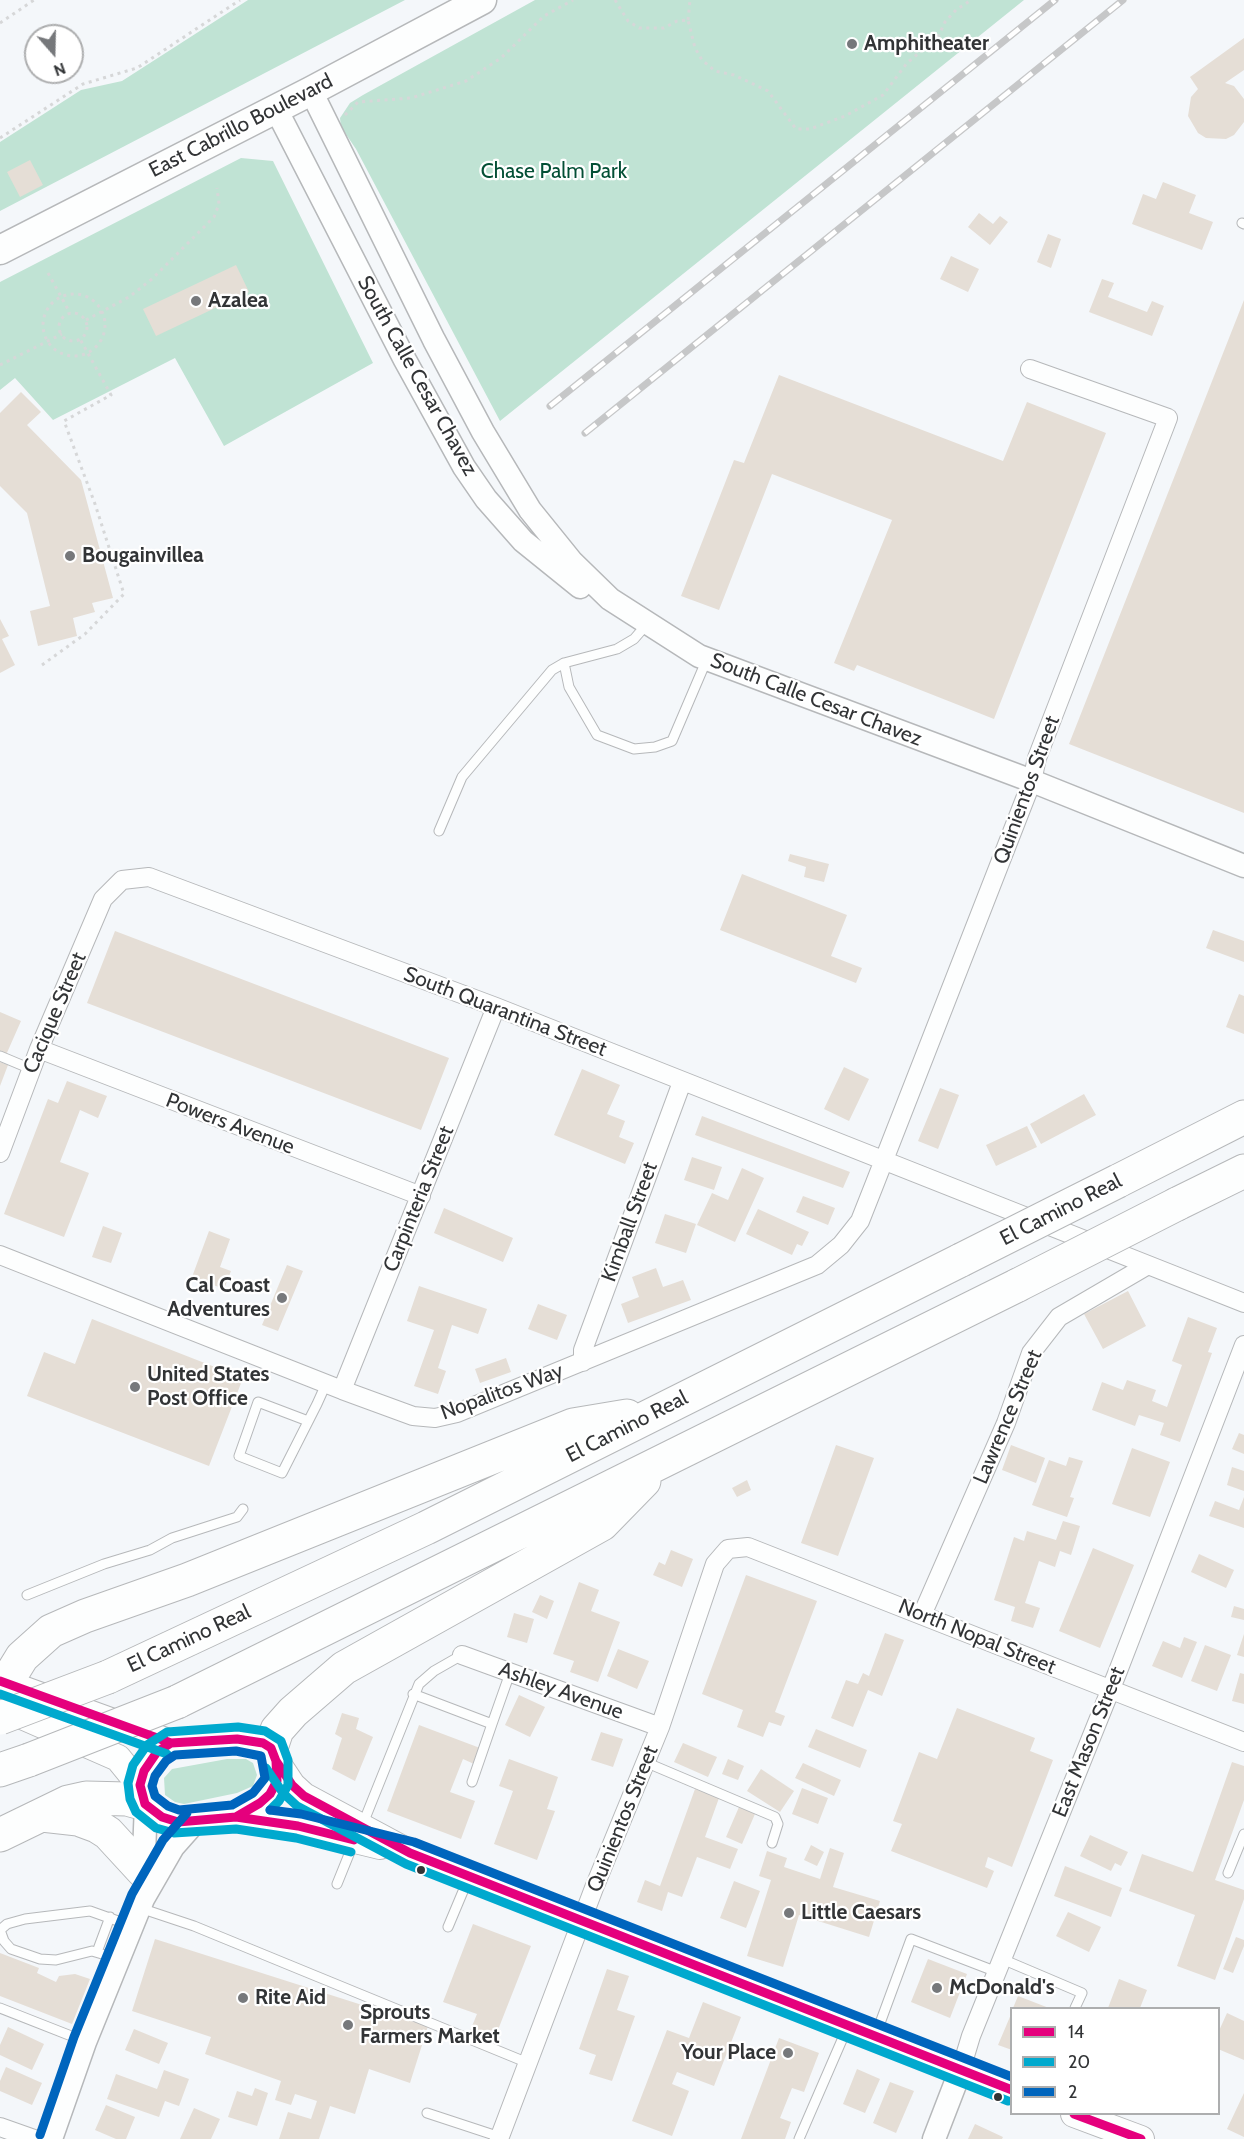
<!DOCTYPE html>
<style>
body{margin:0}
#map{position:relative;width:1244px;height:2139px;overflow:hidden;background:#f4f7fa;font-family:Cabin,sans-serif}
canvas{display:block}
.legend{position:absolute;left:1010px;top:2007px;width:210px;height:108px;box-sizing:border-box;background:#fff;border:2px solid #adaeaf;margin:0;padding:8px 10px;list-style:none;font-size:18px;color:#323436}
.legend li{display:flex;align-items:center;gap:12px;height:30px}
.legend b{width:30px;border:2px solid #adaeaf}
.north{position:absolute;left:24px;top:24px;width:60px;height:60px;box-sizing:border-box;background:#fff;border:2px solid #adaeaf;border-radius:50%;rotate:160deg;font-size:16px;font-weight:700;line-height:24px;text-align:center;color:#323436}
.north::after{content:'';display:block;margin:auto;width:21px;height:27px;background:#76787b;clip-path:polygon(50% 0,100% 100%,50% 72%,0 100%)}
</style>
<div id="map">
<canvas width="1244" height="2139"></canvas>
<ul class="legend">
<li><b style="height:8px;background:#e5007d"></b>14</li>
<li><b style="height:8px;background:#00a9ce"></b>20</li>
<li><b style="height:8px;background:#0065bd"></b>2</li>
</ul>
<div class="north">N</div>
</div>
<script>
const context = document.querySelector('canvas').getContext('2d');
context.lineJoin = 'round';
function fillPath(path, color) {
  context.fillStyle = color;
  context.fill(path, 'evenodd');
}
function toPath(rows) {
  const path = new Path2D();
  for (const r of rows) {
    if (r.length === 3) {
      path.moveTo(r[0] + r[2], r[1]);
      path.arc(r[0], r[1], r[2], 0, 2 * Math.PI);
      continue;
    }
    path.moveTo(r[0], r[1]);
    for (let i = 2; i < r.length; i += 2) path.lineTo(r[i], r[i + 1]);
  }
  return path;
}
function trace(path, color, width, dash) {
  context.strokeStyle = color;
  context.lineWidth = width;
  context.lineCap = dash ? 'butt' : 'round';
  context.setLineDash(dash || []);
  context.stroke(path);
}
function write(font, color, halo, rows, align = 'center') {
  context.font = font + ' Cabin,sans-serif';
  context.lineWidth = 4.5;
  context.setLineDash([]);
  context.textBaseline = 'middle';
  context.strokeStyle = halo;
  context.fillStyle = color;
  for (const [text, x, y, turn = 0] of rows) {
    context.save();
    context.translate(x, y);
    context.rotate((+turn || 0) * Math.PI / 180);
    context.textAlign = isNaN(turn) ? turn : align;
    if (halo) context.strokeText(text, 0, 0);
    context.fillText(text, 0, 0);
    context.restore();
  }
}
const green = toPath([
 [248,0,405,0,0,211,0,142,81,90,122,81],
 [535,0,1024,0,500,421,356,149,341,127,340,118,350,103,363,95],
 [241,158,273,161,373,363,224,446,175,358,53,420,15,378,0,390,0,282],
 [227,1759,246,1759,253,1763,257,1775,253,1786,237,1793,184,1804,175,1802,165,1795,164,1778,172,1769]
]);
const building = toPath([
 [1244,38,1244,70,1225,83,1234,86,1244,99,1244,122,1234,135,1226,139,1206,138,1198,133,1188,116,1191,97,1198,89,1190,77],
 [30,160,43,185,20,197,7,172],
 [1163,182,1196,195,1189,213,1213,222,1202,250,1132,224,1143,194,1156,199],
 [979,213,993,224,1000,216,1008,222,990,245,968,227],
 [1048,234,1061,239,1051,268,1037,262],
 [951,256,979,269,968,292,940,279],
 [236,265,249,292,156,336,143,309],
 [1102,279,1114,283,1108,297,1147,312,1152,301,1164,306,1152,336,1089,312],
 [1244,300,1244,813,1069,744],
 [779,375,1003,461,1027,402,1106,433,994,719,857,665,854,671,834,663,892,520,772,474,719,610,681,596,734,460,744,463],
 [21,392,41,412,27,425,81,480,113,598,92,603,95,612,73,618,77,636,38,646,30,611,50,606,27,513,0,486,0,413],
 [0,619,9,636,2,639,15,665,0,673],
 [790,854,829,864,824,882,804,877,806,867,788,861],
 [742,874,847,915,831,956,862,968,856,983,720,930],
 [1213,930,1244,941,1244,962,1206,948],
 [115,931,449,1058,421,1130,87,1003],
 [1239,994,1244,996,1244,1034,1226,1027],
 [0,1012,21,1021,6,1055,0,1053],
 [0,1062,8,1065,0,1086],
 [844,1067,869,1079,849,1121,824,1109],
 [582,1069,620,1085,607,1114,625,1121,619,1137,634,1143,625,1164,554,1135],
 [67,1081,107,1096,98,1118,80,1110,60,1162,89,1173,64,1237,4,1214,48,1099,58,1103],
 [940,1088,959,1095,938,1149,918,1141],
 [1084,1094,1096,1115,1041,1144,1030,1124],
 [702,1116,850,1172,843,1188,695,1135],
 [1027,1126,1037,1147,996,1166,986,1145],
 [692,1157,722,1167,714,1190,684,1180],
 [742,1168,764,1178,735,1242,697,1225,712,1193,728,1200],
 [803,1196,835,1208,828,1225,796,1212],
 [444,1208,513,1238,503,1262,434,1233],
 [758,1209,809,1232,802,1246,797,1244,792,1255,746,1234],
 [665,1214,696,1224,686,1253,655,1243],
 [103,1226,122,1233,111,1263,92,1257],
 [209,1231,230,1239,220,1267,231,1271,224,1289,192,1277],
 [287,1265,303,1271,278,1331,262,1325],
 [656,1268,663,1287,683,1280,691,1300,628,1323,621,1304,639,1297,632,1277],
 [419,1286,487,1309,478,1334,452,1325,438,1368,446,1371,438,1394,414,1386,434,1330,407,1321],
 [1128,1291,1146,1326,1103,1349,1084,1314],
 [538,1304,567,1315,557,1340,528,1329],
 [1188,1317,1217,1328,1208,1352,1212,1353,1180,1442,1160,1435,1164,1423,1139,1415,1135,1426,1092,1410,1102,1382,1123,1390,1127,1380,1156,1390,1152,1401,1167,1407,1182,1365,1172,1361],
 [92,1319,243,1378,209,1466,27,1396,44,1352,75,1364],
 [506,1358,511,1372,480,1383,475,1369],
 [1239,1433,1244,1435,1244,1454,1232,1449],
 [836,1445,874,1458,838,1556,801,1543],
 [1011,1445,1045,1458,1036,1483,1002,1470],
 [1132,1448,1170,1462,1150,1517,1112,1504],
 [1069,1457,1083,1461,1070,1497,1074,1498,1067,1517,1032,1505,1049,1460,1066,1466],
 [1232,1467,1244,1471,1244,1491,1227,1485],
 [747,1480,751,1490,737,1497,732,1488],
 [1244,1497,1244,1528,1209,1516,1215,1501,1239,1510],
 [1063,1521,1080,1526,1071,1555,1060,1551,1055,1567,1039,1561,1025,1603,1040,1608,1033,1628,1011,1621,1015,1607,994,1600,1014,1537,1024,1541,1027,1531,1056,1540],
 [1093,1548,1134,1565,1100,1648,1059,1631],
 [671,1550,693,1559,682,1587,653,1575,659,1562,665,1565],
 [1199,1554,1234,1570,1226,1588,1191,1572],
 [746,1575,817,1601,775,1712,785,1716,781,1726,769,1722,763,1737,737,1727,743,1710,702,1694],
 [579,1582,599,1590,591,1611,620,1622,598,1682,570,1672,574,1661,553,1654],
 [540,1595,554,1601,547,1619,532,1612],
 [1234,1606,1244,1609,1244,1620,1231,1617],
 [514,1613,534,1619,527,1643,507,1637],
 [885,1633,904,1640,882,1696,868,1690,853,1727,831,1718,846,1680,858,1684,863,1673,869,1676],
 [1244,1634,1244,1657,1237,1655],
 [1184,1637,1197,1642,1182,1678,1152,1666,1163,1641,1180,1648],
 [1205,1645,1231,1655,1217,1691,1191,1681],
 [618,1649,649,1661,637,1689,607,1676],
 [1240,1673,1244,1674,1244,1704,1232,1701],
 [519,1695,545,1707,530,1737,505,1725],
 [957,1708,1035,1738,1030,1751,1053,1760,1012,1867,988,1857,985,1867,994,1871,987,1888,891,1851,902,1824,893,1821,919,1752,937,1759],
 [342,1713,359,1718,356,1729,373,1737,355,1781,332,1769,342,1738,335,1734],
 [419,1725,480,1748,474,1764,463,1759,450,1792,475,1801,461,1839,387,1811],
 [816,1729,867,1750,860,1768,808,1747],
 [601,1732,623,1739,613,1767,591,1760],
 [683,1743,717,1757,708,1777,674,1762],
 [509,1759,558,1777,547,1809,555,1811,537,1860,494,1844,513,1791,499,1786],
 [728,1759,744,1766,738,1780,722,1774],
 [1232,1762,1244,1766,1244,1800,1215,1880,1244,1890,1244,1899,1215,1980,1177,1966,1195,1915,1129,1891,1142,1854,1193,1872],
 [803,1763,841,1780,834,1796,795,1778],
 [761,1769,794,1791,780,1812,747,1791],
 [802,1788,828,1798,818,1824,792,1814],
 [695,1789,719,1798,705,1837,738,1849,730,1869,697,1857,682,1897,668,1892,662,1911,637,1902,645,1880,660,1886],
 [739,1807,755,1814,742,1844,726,1837],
 [1090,1835,1128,1852,1121,1866,1115,1863,1111,1871,1080,1856],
 [811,1845,824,1852,817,1866,804,1860],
 [830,1848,844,1853,833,1887,880,1901,869,1937,799,1915,783,1967,747,1956,771,1880,759,1876,767,1851,787,1858,784,1867,820,1879],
 [1065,1866,1122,1888,1111,1917,1054,1896],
 [734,1881,760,1891,746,1928,720,1918],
 [1068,1912,1101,1927,1089,1952,1056,1936],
 [473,1924,531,1946,494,2040,470,2031,477,2014,443,2002],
 [1236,1937,1244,1940,1244,1946,1233,1973,1223,1969],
 [155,1939,428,2026,410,2083,369,2069,355,2114,330,2106,319,2139,279,2139,288,2112,311,2119,317,2101,295,2094,291,2105,275,2100,281,2081,205,2054,211,2037,132,2011],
 [0,1953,39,1968,37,1973,56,1982,59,1976,75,1974,90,1979,72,2024,0,1996],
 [928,1959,967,1974,950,2018,911,2002],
 [607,1969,629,1976,617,2010,635,2016,612,2081,589,2074,596,2055,579,2049],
 [1119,1979,1147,1990,1140,2008,1108,2008],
 [1018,1996,1049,2008,1013,2008],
 [703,2002,741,2017,714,2086,677,2072,672,2084,689,2091,672,2136,632,2121,667,2030,689,2038],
 [1012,2012,1012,2050,998,2045],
 [1227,2013,1244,2021,1244,2060,1218,2049,1218,2033],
 [8,2027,44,2044,32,2070,0,2055,0,2045],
 [134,2029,168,2043,159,2064,125,2050],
 [779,2038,819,2053,804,2092,792,2088,780,2118,791,2122,785,2139,741,2139],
 [6,2067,42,2083,32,2105,0,2091,0,2081],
 [857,2069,880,2079,865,2113,843,2104],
 [164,2070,189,2079,179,2106,165,2101,159,2117,107,2099,116,2074,157,2089],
 [890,2082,914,2091,896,2133,873,2123],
 [255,2088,268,2093,257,2126,228,2117,237,2091,252,2096],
 [1244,2093,1244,2137,1227,2129],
 [106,2105,135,2117,126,2139,116,2139,95,2130],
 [194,2108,220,2119,211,2139,180,2139],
 [975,2124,1003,2137,1002,2139,968,2139]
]);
const path = toPath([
 [615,0,628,21,639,28,664,28,677,21,688,20,695,48,702,60,715,71,734,75,768,91,796,129,810,129,845,116,883,95,907,63,938,37,945,22,956,10,971,0],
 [688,20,690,0],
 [0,23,34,0],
 [345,115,358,102,411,98,466,81,501,58,544,16,573,0],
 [0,138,83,84,137,68,240,0],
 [48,273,70,313],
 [74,325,31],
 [73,327,14],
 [86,320,129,297,152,279,214,217,219,204,217,188],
 [0,365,62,334],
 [42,665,85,634,124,594,95,504,64,421,111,395,80,339]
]);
const service = toPath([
 [1242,223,1244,224],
 [564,663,569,687,597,735,634,749,655,747,672,741,707,659],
 [439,831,462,777,552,670,564,663,617,649,634,639,647,624],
 [0,1056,31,1069],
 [308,1421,258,1402,239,1456,282,1473,317,1404,326,1384],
 [27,1595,104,1564,150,1550,172,1538,237,1517,243,1509],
 [413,1694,492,1724,510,1673],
 [645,1762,775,1817,778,1824,772,1843],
 [472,1782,492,1724],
 [362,1826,419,1684,434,1671,462,1655],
 [1228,1873,1244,1834],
 [337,1884,354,1842],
 [140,1908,194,1926,528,2063],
 [448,1927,469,1877],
 [0,1930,7,1924,25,1919,90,1911,132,1926],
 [0,1930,4,1941,11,1949,40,1959,56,1960,92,1951,119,1959],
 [97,1952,110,1917],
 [1002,1959,1082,1993,1075,2008],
 [0,2008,84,2041],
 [876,2034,911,1939,997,1972],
 [427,2113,500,2137],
 [799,2139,848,2026]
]);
const minor = toPath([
 [39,1049,421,1196],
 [0,1153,39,1049,103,899,122,880,149,877,496,1007,1244,1303],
 [0,1255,342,1390,413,1416,435,1418,457,1413,817,1265,841,1245,860,1221,875,1183,1032,781,1037,758,1168,418,1030,369],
 [583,1362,583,1350,682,1082],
 [342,1390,496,1007],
 [922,1615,1006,1423,1031,1353,1059,1317,1148,1265],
 [462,1655,660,1727],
 [961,2069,971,2036,1118,1671,1244,1345],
 [0,2127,34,2139],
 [499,2139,594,1888,660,1727,715,1564,728,1549,748,1547,1244,1742]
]);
const tertiary = toPath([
 [311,91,434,340,483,432,530,510,572,562,610,599,699,656,1032,781,1244,866],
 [276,109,405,360,464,467,486,499,523,541,580,587],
 [143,1877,146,1805],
 [51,2139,85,2042,143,1899,173,1847,196,1821],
 [934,2139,961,2069]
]);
const secondary = toPath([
 [0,1681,171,1743],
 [6,1709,118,1758,140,1785],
 [276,1761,292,1785,304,1796,410,1853,1012,2090],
 [236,1817,260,1803,270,1794,277,1781,276,1761,271,1748,263,1743,237,1739,171,1743,157,1752,144,1771,140,1785,141,1795,145,1804,162,1817,178,1822,236,1817,298,1826,380,1846],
 [1074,2114,1141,2139]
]);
const primary = toPath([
 [0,250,311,91,482,0]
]);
const motorway = toPath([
 [1118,1181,1244,1117],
 [1177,1204,1244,1171],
 [108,1677,426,1528,961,1260],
 [6,1683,22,1657,51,1631,85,1616,187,1580,573,1425,627,1416],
 [177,1702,1018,1285],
 [271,1748,277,1730,293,1712,344,1668,602,1524,644,1481],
 [0,1770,29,1760],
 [42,1815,78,1819,97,1826,108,1833,143,1871],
 [0,1835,68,1802,86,1798,127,1799,145,1804]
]);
const rail = toPath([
 [550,406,1055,0],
 [585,433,1123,0]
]);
const motorwayBridge = toPath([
 [961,1260,1118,1181],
 [1018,1285,1177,1204],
 [0,1718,108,1677],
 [29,1760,177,1702]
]);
const bus1 = toPath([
 [0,1681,171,1743],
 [237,1739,263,1743,271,1748,276,1761,277,1781,270,1794,260,1803,236,1817,178,1822,162,1817,145,1804,140,1785,144,1771,157,1752,171,1743,237,1739],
 [276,1761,292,1785,304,1796,410,1853,1012,2090],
 [236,1817,298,1826,354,1840],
 [1074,2114,1141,2139]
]);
const bus2 = toPath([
 [0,1694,167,1754],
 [266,1768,283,1793,297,1806,406,1864,1008,2101],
 [270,1810,279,1801,288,1785,288,1760,281,1741,265,1731,238,1727,167,1732,147,1745,133,1765,128,1783,130,1799,136,1812,156,1828,174,1833,236,1829,296,1838,351,1852]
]);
const bus3 = toPath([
 [236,1751,261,1756,265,1778,253,1793,232,1805,179,1810,168,1806,155,1796,152,1786,155,1776,166,1761,175,1755,236,1751],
 [270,1810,301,1814,414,1842,1012,2077],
 [40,2135,74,2037,132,1894,163,1840,187,1813]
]);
const markers = [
 [852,44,6,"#76787b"],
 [196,301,6,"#76787b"],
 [70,556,6,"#76787b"],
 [282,1298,6,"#76787b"],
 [135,1387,6,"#76787b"],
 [421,1870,5,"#323436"],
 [789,1913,6,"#76787b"],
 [937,1988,6,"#76787b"],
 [243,1998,6,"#76787b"],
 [348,2025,6,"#76787b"],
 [788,2053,6,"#76787b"],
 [998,2097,5,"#323436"]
];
const poiNames = [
 ["Amphitheater",864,44],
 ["Azalea",208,301],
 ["Bougainvillea",82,556],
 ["Cal Coast",270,1286,"right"],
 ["Adventures",270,1310,"right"],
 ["United States",147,1375],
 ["Post Office",147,1399],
 ["Little Caesars",801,1913],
 ["McDonald's",949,1988],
 ["Rite Aid",255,1998],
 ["Sprouts",360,2013],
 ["Farmers Market",360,2037],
 ["Your Place",776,2053,"right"]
];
const streetNames = [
 ["East Cabrillo Boulevard",241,126,-27],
 ["South Calle Cesar Chavez",417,376,61],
 ["South Calle Cesar Chavez",816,700,21],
 ["Quinientos Street",1027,790,-70],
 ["South Quarantina Street",505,1012,21],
 ["Cacique Street",55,1013,-67],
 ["Powers Avenue",230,1124,21],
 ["Carpinteria Street",419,1199,-68],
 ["El Camino Real",1061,1210,-27],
 ["Kimball Street",630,1222,-70],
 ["Nopalitos Way",502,1392,-20],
 ["Lawrence Street",1008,1417,-67],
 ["El Camino Real",627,1427,-27],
 ["North Nopal Street",977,1637,22],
 ["El Camino Real",189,1639,-25],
 ["Ashley Avenue",561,1691,20],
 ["East Mason Street",1089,1742,-68],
 ["Quinientos Street",623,1819,-68]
];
const parkNames = [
 ["Chase Palm Park",554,172]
];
fillPath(green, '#c0e3d4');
fillPath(building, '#e5ded6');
trace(service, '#b6b8ba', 11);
trace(minor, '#b6b8ba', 20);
trace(tertiary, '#b6b8ba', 25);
trace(secondary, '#b6b8ba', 28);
trace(primary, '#b6b8ba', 31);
trace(motorway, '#b6b8ba', 35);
trace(path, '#d6d7d8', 3, [3, 4.5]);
trace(service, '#fdfefe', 9);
trace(minor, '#fdfefe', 18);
trace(tertiary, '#fdfefe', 22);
trace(secondary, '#fdfefe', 26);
trace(primary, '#fdfefe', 28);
trace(motorway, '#fdfefe', 33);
trace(rail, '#c6c7c8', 7);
trace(rail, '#fff', 4.5, [14]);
trace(motorwayBridge, '#b6b8ba', 35, []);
trace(motorwayBridge, '#fdfefe', 33);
trace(bus1, '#e5007d', 9);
trace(bus2, '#00a9ce', 9);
trace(bus3, '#0065bd', 9);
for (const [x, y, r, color] of markers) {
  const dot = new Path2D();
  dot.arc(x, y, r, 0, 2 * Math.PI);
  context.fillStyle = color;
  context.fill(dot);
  trace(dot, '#fff', 2);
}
write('bold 21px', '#323436', '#fff', poiNames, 'left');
write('21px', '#323436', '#fff', streetNames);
write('21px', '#034f35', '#fff', parkNames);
</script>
